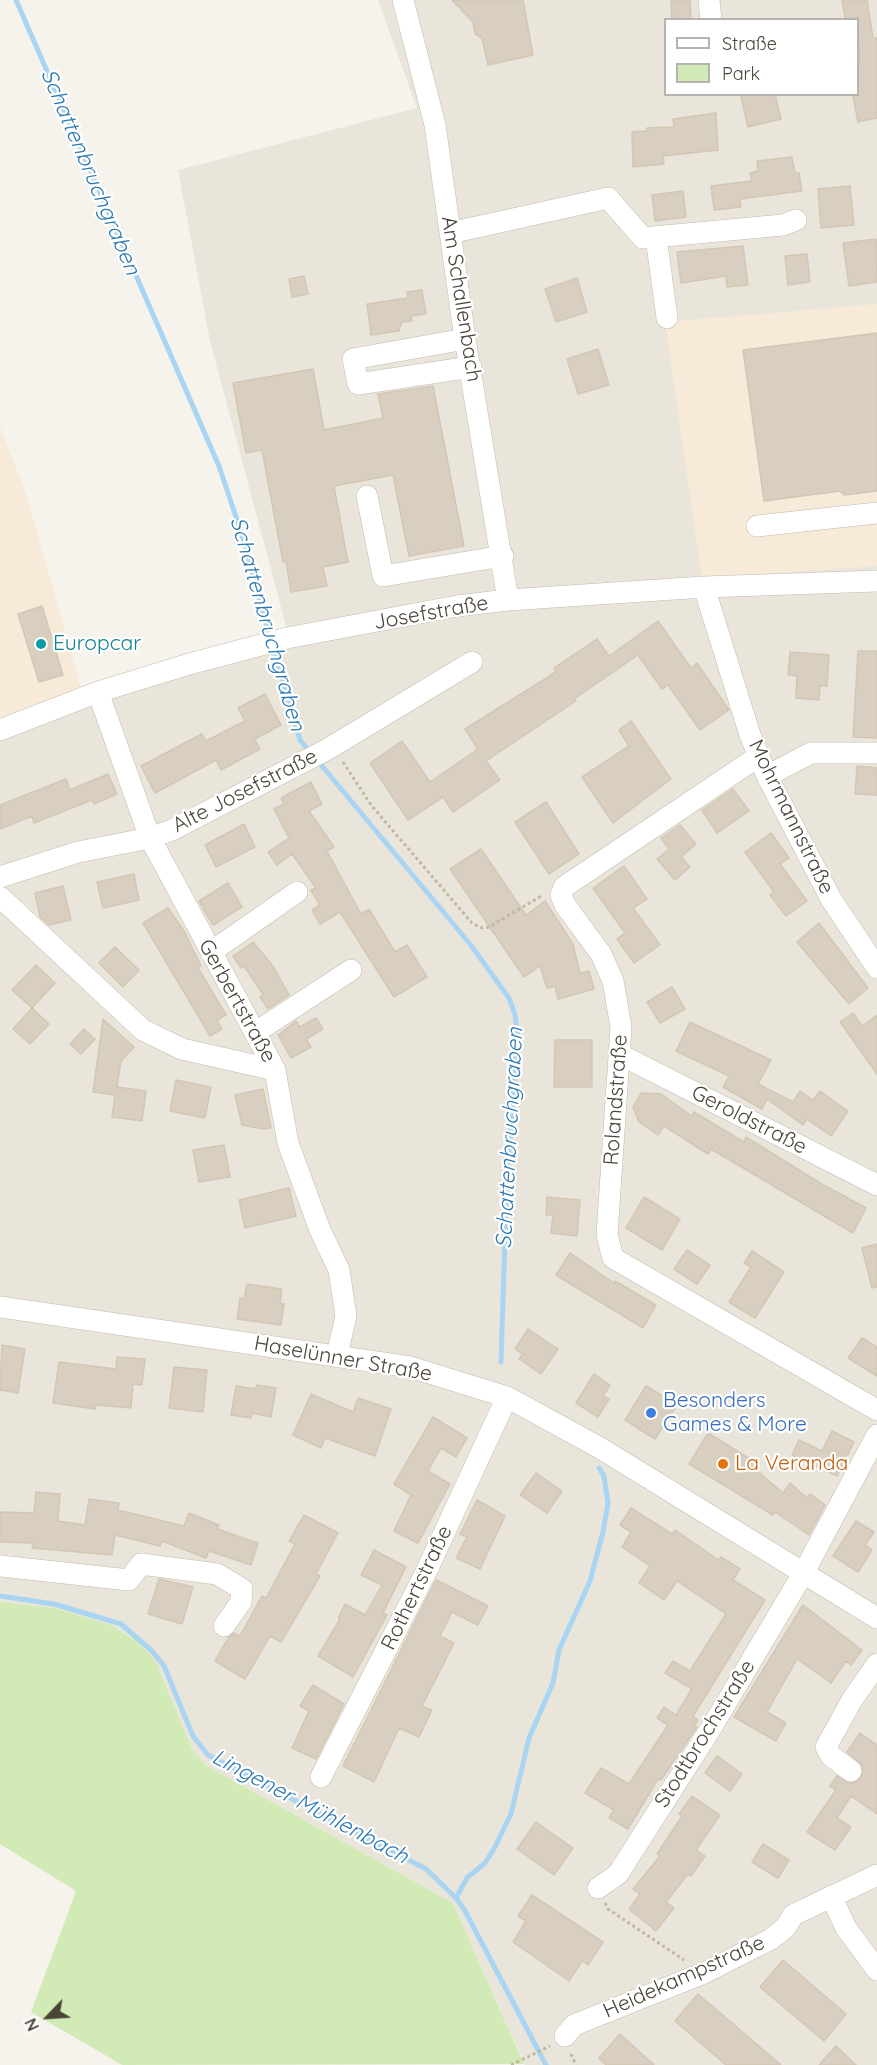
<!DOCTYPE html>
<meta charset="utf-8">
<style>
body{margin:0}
#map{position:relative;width:877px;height:2065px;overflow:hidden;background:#f6f3ec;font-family:Quicksand,sans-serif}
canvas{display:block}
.legend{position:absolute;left:664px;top:18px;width:195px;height:78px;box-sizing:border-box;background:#fff;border:2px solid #b7b4b0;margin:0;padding:8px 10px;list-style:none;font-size:18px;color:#4b4439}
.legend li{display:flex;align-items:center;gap:12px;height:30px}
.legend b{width:30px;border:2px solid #b7b4b0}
.north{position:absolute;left:18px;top:1987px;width:60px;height:60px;-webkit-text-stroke:4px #fff;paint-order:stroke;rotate:245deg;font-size:16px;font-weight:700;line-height:24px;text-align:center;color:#4b4439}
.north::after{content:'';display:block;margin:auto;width:21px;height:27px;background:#4b4439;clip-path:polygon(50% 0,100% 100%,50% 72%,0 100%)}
</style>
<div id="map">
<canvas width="877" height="2065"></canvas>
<ul class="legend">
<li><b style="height:8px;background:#fff"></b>Straße</li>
<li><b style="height:16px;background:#d2eab5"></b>Park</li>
</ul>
<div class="north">N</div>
</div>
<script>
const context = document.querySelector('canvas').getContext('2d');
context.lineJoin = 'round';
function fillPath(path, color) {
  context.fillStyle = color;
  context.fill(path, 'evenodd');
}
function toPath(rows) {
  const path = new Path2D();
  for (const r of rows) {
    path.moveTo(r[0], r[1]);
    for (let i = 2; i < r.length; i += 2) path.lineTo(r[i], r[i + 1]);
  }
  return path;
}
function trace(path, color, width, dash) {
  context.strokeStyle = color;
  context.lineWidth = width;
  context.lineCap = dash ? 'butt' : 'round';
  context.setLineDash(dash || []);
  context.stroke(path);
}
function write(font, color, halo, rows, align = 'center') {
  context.font = font + ' Quicksand,sans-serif';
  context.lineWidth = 4.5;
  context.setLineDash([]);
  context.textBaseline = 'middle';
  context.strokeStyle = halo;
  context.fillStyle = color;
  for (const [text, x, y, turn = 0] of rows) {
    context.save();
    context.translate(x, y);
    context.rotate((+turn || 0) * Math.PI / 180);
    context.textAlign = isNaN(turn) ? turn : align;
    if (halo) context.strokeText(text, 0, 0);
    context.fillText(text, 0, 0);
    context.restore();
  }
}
const residential = toPath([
 [378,0,877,0,877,2065,525,2065,453,1903,207,1766,193,1751,156,1662,139,1643,111,1625,54,1608,0,1602,0,736,125,689,292,648,210,341,178,170,417,108],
 [666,20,858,20,858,94,666,94]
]);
const commercial = toPath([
 [877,304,877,566,702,578,665,322],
 [0,427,26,493,81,687,0,720]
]);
const green = toPath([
 [0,1602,54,1608,111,1625,139,1643,156,1662,193,1751,207,1766,453,1903,524,2064,122,2065,31,2012,76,1891,0,1844]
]);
const stream = toPath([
 [16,0,219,466,243,538,270,638],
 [273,647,300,740,311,753],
 [317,760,470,944,509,998,515,1015,518,1038,507,1175,501,1362],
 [0,1596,54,1604,121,1624,152,1651,164,1666,193,1736,208,1755,426,1869,456,1898,465,1911,546,2065],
 [456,1898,467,1878,485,1863,495,1847,511,1814,529,1738,553,1683,559,1650,590,1581,603,1532,608,1503,604,1476,599,1468]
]);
const building = toPath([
 [452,0,523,0,533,55,488,65,482,38,475,34,473,22,452,0],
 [671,0,690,0,691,20,672,20,671,0],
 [842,0,867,0,873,38,877,38,877,118,858,122,853,96,858,95,858,65,860,65,858,18,845,19,842,0],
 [750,94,775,94,781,119,748,127,741,97,750,94],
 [716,113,718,150,663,156,664,164,633,167,632,132,647,131,647,128,674,127,673,119,716,113],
 [792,157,795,173,799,173,802,191,740,199,741,207,714,210,711,186,752,181,750,173,758,171,757,161,792,157],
 [850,186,854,225,821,228,818,189,850,186],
 [683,191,686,217,655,221,652,195,683,191],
 [876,239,877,282,849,286,843,243,876,239],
 [743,246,748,285,727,287,726,276,681,283,677,252,743,246],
 [807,254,810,282,788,285,785,256,807,254],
 [304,276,308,294,292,297,289,279,304,276],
 [577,278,587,312,556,322,545,289,577,278],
 [422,290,426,314,411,316,412,321,402,322,399,331,371,335,367,304,408,298,407,292,422,290],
 [877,333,877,491,844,495,840,491,764,501,743,350,877,333],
 [598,349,609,385,578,394,567,359,598,349],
 [313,369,324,430,383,418,378,394,433,386,464,546,409,556,393,475,334,486,348,562,323,567,327,586,291,592,286,562,283,562,262,450,246,453,233,383,313,369],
 [42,606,63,675,39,682,18,614,42,606],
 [658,621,691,668,697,663,729,710,700,730,668,685,662,689,638,655,574,699,576,701,486,761,500,780,453,812,443,797,408,820,370,763,402,741,430,782,478,749,465,729,556,672,554,668,597,639,609,656,658,621],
 [858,651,877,651,877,738,853,737,858,651],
 [790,652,829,655,827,686,820,686,819,700,796,698,797,676,788,675,790,652],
 [265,694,281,725,255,739,260,749,221,770,216,760,155,793,141,766,202,734,206,741,245,721,238,708,265,694],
 [631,721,671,779,613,823,582,777,629,746,619,730,631,721],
 [857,766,877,768,877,795,855,794,857,766],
 [108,774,117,794,94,804,92,800,34,823,32,816,0,829,0,805,66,779,70,790,108,774],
 [311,782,322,804,309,811,334,847,327,851,361,914,369,909,395,952,407,945,427,977,394,997,340,912,320,924,312,910,320,905,311,890,316,888,292,854,277,865,268,852,289,838,274,809,284,804,281,798,311,782],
 [733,789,749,811,717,833,702,810,733,789],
 [546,802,579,854,549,874,515,822,546,802],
 [244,824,255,847,216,867,205,845,244,824],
 [680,825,696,844,681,857,690,867,675,880,657,859,669,849,661,838,680,825],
 [771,833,789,858,780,864,807,901,786,916,770,895,774,892,745,852,771,833],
 [481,849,526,915,545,901,573,944,580,973,589,971,594,989,558,999,555,986,547,988,540,966,524,977,450,869,481,849],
 [624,866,647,899,633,908,660,945,634,963,617,939,625,933,593,888,624,866],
 [134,874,139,900,103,908,97,882,134,874],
 [228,883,242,907,213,925,199,901,228,883],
 [63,886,71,920,49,925,40,917,35,893,63,886],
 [168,908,184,931,201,966,198,968,226,1015,217,1020,222,1029,210,1036,143,923,168,908],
 [819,923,868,988,849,1004,797,942,819,923],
 [253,942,273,966,289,995,268,1009,260,997,263,994,244,966,241,968,233,956,253,942],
 [115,947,139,970,123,987,99,963,115,947],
 [36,965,55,983,32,1008,12,990,36,965],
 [672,987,685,1009,660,1023,647,1002,672,987],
 [32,1008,49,1024,30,1044,13,1029,32,1008],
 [853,1013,862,1026,877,1015,877,1074,840,1022,853,1013],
 [316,1018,323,1029,306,1039,311,1047,291,1058,278,1035,296,1021,300,1027,316,1018],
 [103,1019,134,1047,121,1061,117,1087,146,1091,142,1121,112,1117,115,1095,93,1092,103,1019],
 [690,1022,771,1060,758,1084,793,1102,800,1091,813,1100,820,1091,848,1111,831,1136,807,1119,803,1125,767,1099,762,1109,723,1087,729,1076,676,1051,690,1022],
 [84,1029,95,1039,81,1054,70,1044,84,1029],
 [555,1040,592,1040,592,1087,554,1087,555,1040],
 [176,1080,211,1087,205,1118,170,1111,176,1080],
 [263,1089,271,1128,263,1129,242,1125,235,1095,263,1089],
 [641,1093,661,1094,692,1116,694,1112,744,1142,746,1137,820,1183,866,1208,853,1233,711,1149,708,1154,664,1126,658,1135,639,1122,633,1107,641,1093],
 [224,1145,230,1177,199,1182,193,1150,224,1145],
 [289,1188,296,1216,245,1228,239,1200,289,1188],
 [547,1197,580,1200,577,1236,551,1233,553,1215,546,1215,547,1197],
 [644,1197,680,1219,662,1250,626,1228,644,1197],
 [877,1244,877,1287,872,1288,862,1248,877,1244],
 [687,1250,710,1265,697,1284,674,1269,687,1250],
 [752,1251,784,1272,755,1318,729,1302,751,1267,744,1263,752,1251],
 [570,1253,614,1283,615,1281,656,1305,643,1328,556,1275,570,1253],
 [247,1284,282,1289,280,1303,284,1304,281,1325,237,1319,240,1298,244,1299,247,1284],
 [528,1329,558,1349,541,1374,519,1359,523,1354,515,1349,528,1329],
 [862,1338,877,1347,877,1376,848,1358,862,1338],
 [2,1345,25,1349,18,1393,0,1390,2,1345],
 [117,1357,145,1359,142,1385,133,1384,131,1408,96,1405,95,1409,53,1403,59,1362,116,1369,117,1357],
 [174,1367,207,1370,203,1412,169,1408,174,1367],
 [594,1374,610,1385,603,1396,609,1399,598,1417,576,1403,594,1374],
 [257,1385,276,1388,271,1417,252,1413,251,1418,231,1415,236,1386,255,1389,257,1385],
 [646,1386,677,1405,655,1439,625,1420,646,1386],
 [311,1394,353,1412,358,1398,391,1409,375,1456,325,1438,321,1448,293,1435,311,1394],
 [433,1417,467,1438,456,1457,441,1448,428,1471,450,1484,418,1543,394,1531,411,1495,394,1484,433,1417],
 [832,1431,854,1442,837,1476,792,1455,799,1440,822,1451,832,1431],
 [708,1433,758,1464,755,1469,783,1493,790,1483,807,1498,810,1494,825,1505,809,1535,775,1512,773,1515,689,1464,708,1433],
 [536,1473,562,1491,547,1513,520,1495,536,1473],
 [36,1492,60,1494,58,1521,85,1525,89,1499,119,1503,118,1510,184,1526,189,1513,219,1525,217,1529,258,1543,251,1565,209,1551,206,1558,162,1541,160,1546,115,1535,112,1555,32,1548,33,1543,0,1542,0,1512,34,1513,36,1492],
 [477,1500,505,1516,480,1569,456,1558,467,1537,460,1534,477,1500],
 [631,1508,672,1534,675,1530,719,1560,721,1557,740,1569,733,1580,765,1600,693,1716,698,1720,694,1726,697,1727,661,1780,658,1779,628,1829,609,1818,614,1810,585,1793,601,1768,629,1784,668,1725,657,1718,664,1707,676,1715,692,1689,665,1673,673,1661,690,1671,726,1614,677,1581,664,1600,639,1583,650,1566,622,1547,631,1532,620,1525,631,1508],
 [304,1515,338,1533,316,1574,320,1576,281,1642,270,1636,245,1679,215,1661,228,1638,234,1633,240,1636,262,1596,266,1598,295,1544,289,1541,304,1515],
 [856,1521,874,1532,865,1545,872,1550,858,1572,833,1556,856,1521],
 [374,1550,406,1567,383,1613,387,1615,353,1677,318,1656,340,1619,338,1618,345,1604,365,1615,382,1585,361,1575,374,1550],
 [159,1579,193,1587,182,1624,148,1614,159,1579],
 [436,1580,488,1606,478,1625,452,1612,440,1636,454,1643,422,1706,432,1710,419,1737,399,1728,374,1782,343,1766,436,1580],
 [803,1605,862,1650,851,1665,846,1661,831,1683,797,1659,767,1712,786,1723,776,1741,734,1717,803,1605],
 [313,1685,344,1704,316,1759,292,1748,309,1711,300,1706,313,1685],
 [860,1733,877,1745,877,1814,851,1796,837,1818,851,1827,835,1850,807,1832,836,1790,830,1786,837,1776,850,1784,861,1778,862,1765,847,1752,860,1733],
 [717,1756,742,1774,730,1791,705,1773,717,1756],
 [692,1796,720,1815,696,1850,705,1856,691,1876,688,1874,666,1902,674,1908,656,1931,629,1909,640,1894,633,1889,660,1856,657,1854,682,1816,679,1814,692,1796],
 [536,1822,573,1848,554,1875,517,1849,536,1822],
 [763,1844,789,1860,778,1878,752,1862,763,1844],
 [532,1895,603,1942,588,1965,582,1961,569,1981,513,1942,526,1921,518,1916,532,1895],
 [783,1960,846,2014,824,2041,760,1987,783,1960],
 [698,1994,781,2065,726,2065,675,2021,698,1994],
 [620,2034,654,2065,606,2065,599,2058,620,2034],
 [836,2046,856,2065,819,2065,836,2046]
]);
const path = toPath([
 [343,762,371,805,472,923,482,928,489,927,543,895],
 [605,1903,608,1909,684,1960],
 [571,2054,576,2065],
 [511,2065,550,2046]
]);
const minor = toPath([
 [403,0,435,125,465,339,508,600],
 [709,0,711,20],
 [450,233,608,198,643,238,783,225,796,220],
 [656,237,667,318],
 [465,339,353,359,358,384,471,367],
 [367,496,383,576,503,556],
 [757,526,877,513],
 [704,587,750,735,767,776,831,899,877,968],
 [98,692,150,838,275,1070,288,1143,320,1230,339,1270,346,1316,337,1355],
 [0,730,98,692,189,664,287,638,457,606,508,600,704,587,877,581],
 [759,756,564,887,561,895,565,905,601,954,613,981,621,1027,607,1235,613,1258,877,1410],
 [767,776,811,753,877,753],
 [0,877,78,852,150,838,172,830,328,749,472,662],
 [0,897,143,1030,182,1049,275,1070],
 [211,952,297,892],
 [256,1032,351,970],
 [621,1055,877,1185],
 [0,1307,410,1367,507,1397,600,1448,877,1618],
 [0,1566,129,1580,141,1564,217,1574,242,1589,241,1602,224,1626],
 [851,1771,831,1756,826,1747,852,1700,877,1664],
 [321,1777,427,1570,507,1397],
 [598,1888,618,1874,713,1725,804,1572,877,1435],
 [831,1896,846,1928,877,1970],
 [565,2036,574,2025,704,1973,771,1939,786,1927,793,1915,877,1875]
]);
const markers = [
 [41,644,6,"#0f9aa8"],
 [651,1413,6,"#3f7fe0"],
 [723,1464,6,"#e8710a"]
];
const streetNames = [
 ["Am Schallenbach",461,299,81],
 ["Josefstraße",431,613,-10],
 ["Alte Josefstraße",245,791,-27],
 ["Mohrmannstraße",791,817,64],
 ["Gerbertstraße",237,1001,61],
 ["Rolandstraße",616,1100,-86],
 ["Geroldstraße",749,1120,27],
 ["Haselünner Straße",343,1359,10],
 ["Rothertstraße",417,1588,-64],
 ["Stodtbrochstraße",705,1734,-58],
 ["Heidekampstraße",684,1977,-24]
];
const cultureNames = [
 ["Europcar",53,644]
];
const shopNames = [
 ["Besonders",663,1401],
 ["Games & More",663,1425]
];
const foodNames = [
 ["La Veranda",735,1464]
];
const waterNames = [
 ["Schattenbruchgraben",90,172,67],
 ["Schattenbruchgraben",267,624,74],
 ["Schattenbruchgraben",510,1138,-87],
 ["Lingener Mühlenbach",310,1807,28]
];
fillPath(residential, '#eae5da');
fillPath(commercial, '#f7ead8');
fillPath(green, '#d2eab5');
trace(stream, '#a9d4f2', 5);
fillPath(building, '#d8cfc1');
trace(building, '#d3c7b4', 1.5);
trace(minor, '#c2bbae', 22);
trace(path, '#c4b79f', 3, [3, 3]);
trace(minor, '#fff', 21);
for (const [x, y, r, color] of markers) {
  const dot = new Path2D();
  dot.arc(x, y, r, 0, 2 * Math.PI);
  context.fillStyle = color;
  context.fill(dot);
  trace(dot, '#fff', 2);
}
write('21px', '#4b4439', '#fff', streetNames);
write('21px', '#0d838f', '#fff', cultureNames, 'left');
write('21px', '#366cbe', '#fff', shopNames, 'left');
write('21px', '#c56008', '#fff', foodNames, 'left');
write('italic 22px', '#2e7ab2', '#fff', waterNames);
</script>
